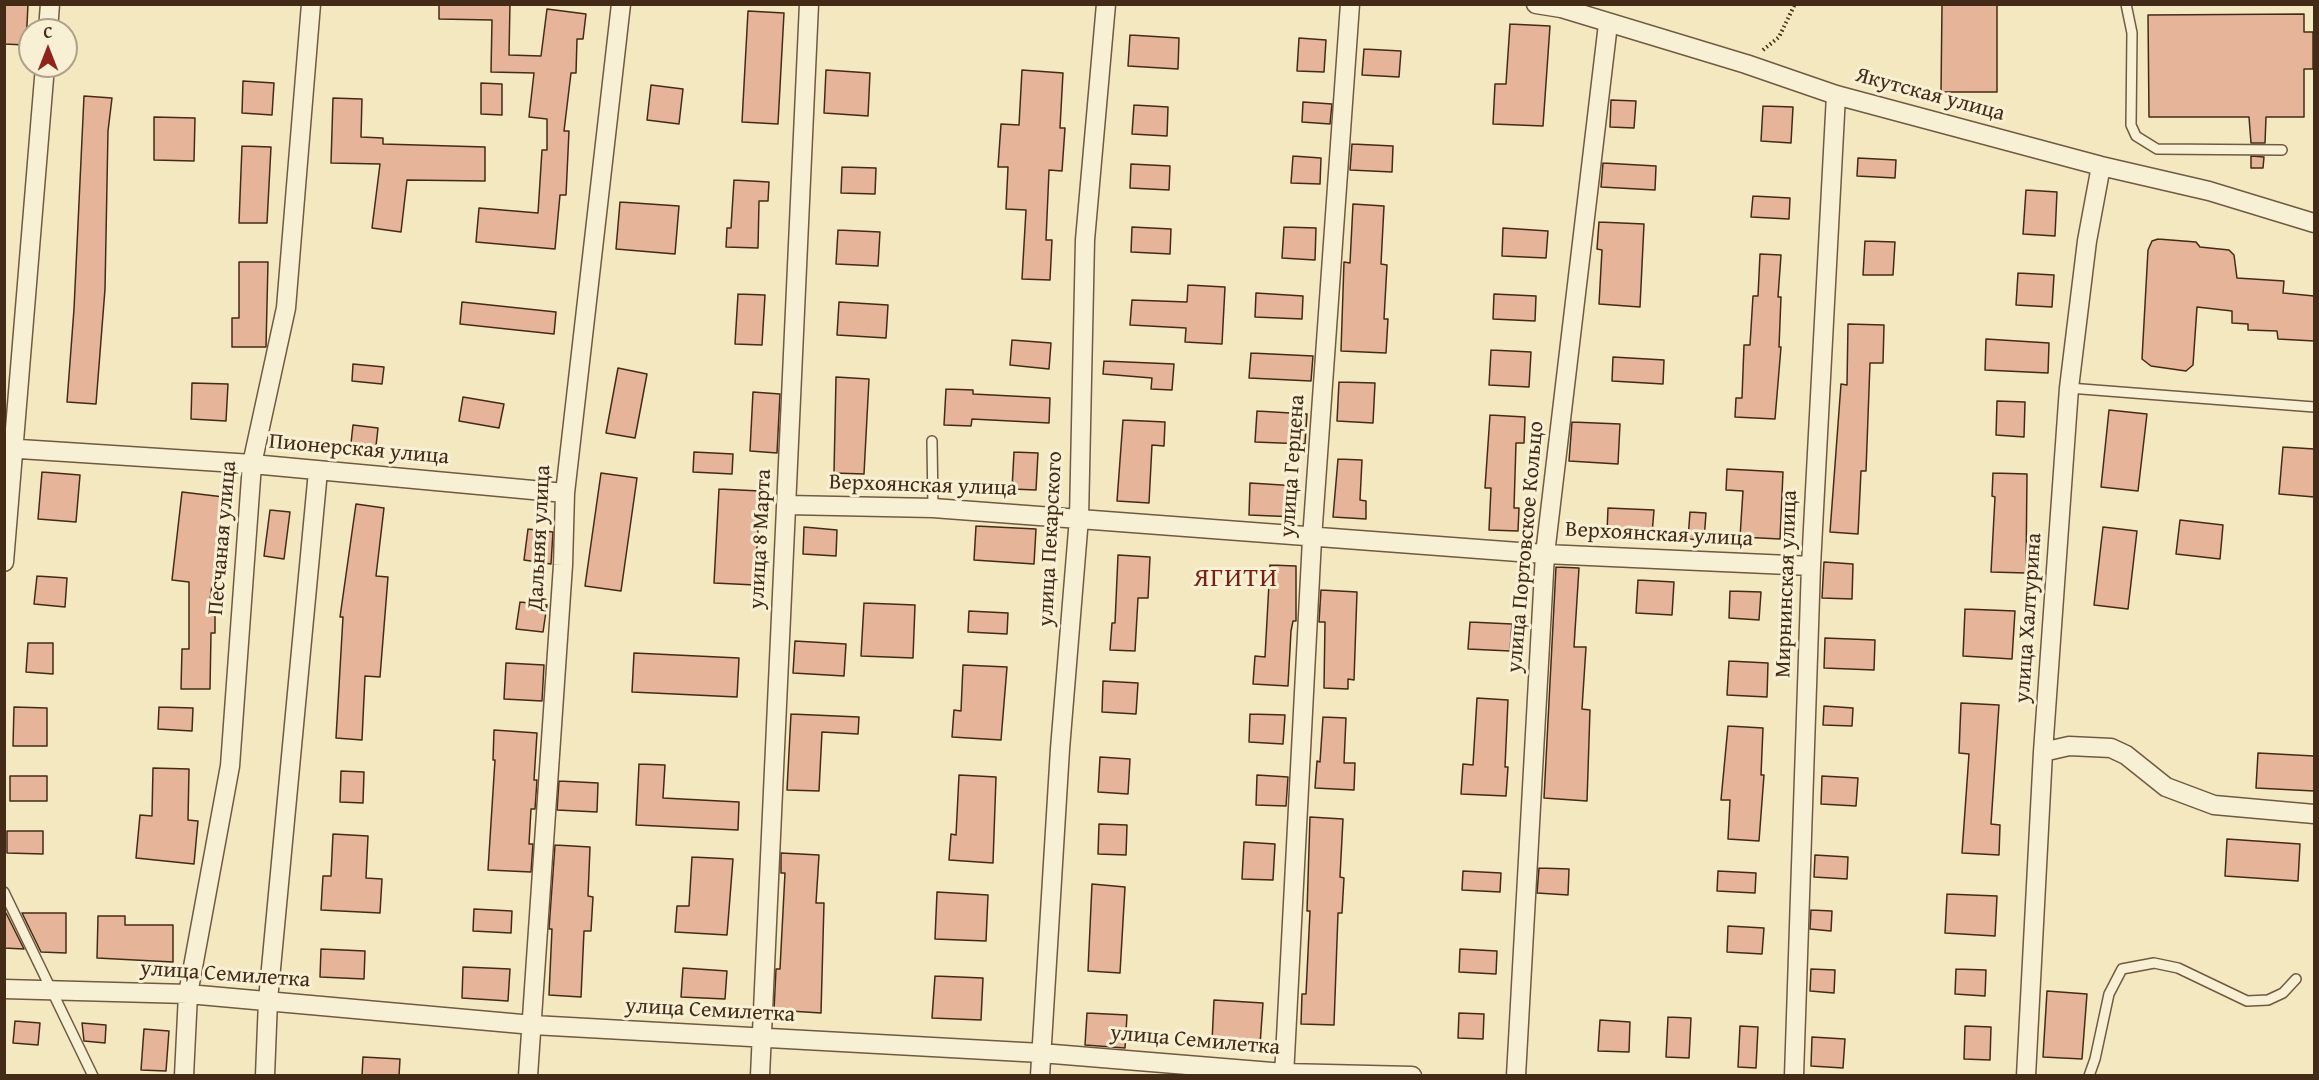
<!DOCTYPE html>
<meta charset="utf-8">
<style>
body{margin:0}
#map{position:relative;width:2319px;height:1080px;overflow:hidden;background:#f3e8bf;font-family:"Gentium Book Plus",serif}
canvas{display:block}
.frame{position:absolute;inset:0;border:6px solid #442b17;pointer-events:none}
.north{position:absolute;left:18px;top:18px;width:60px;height:60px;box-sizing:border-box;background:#f7f0d5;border:2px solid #afa189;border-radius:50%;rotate:0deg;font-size:16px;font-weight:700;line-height:24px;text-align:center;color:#442b17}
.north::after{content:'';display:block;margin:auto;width:21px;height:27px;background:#8f2418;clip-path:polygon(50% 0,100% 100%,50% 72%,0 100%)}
</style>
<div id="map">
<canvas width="2319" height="1080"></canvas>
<div class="frame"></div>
<div class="north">С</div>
</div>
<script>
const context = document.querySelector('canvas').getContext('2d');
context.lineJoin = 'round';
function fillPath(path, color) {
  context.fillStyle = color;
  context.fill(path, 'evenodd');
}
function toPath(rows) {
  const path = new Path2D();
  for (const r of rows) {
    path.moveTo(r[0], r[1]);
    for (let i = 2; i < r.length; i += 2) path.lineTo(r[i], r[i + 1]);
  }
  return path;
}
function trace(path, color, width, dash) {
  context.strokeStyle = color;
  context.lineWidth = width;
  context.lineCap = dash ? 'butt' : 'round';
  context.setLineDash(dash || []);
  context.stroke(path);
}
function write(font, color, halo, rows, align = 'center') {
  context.font = font + ' "Gentium Book Plus",serif';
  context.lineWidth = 6;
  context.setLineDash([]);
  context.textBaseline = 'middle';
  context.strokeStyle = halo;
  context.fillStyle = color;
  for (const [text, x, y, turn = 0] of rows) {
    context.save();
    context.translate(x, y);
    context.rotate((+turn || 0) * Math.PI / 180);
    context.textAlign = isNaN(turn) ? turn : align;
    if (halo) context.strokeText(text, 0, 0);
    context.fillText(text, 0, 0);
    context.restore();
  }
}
const building = toPath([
 [4,4,28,4,26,45,4,44,4,4],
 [439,4,510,4,509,55,541,56,547,9,586,14,583,39,577,39,576,73,571,73,564,131,569,131,566,195,560,195,555,249,476,242,479,208,538,213,542,150,547,150,547,119,529,117,534,73,491,72,492,20,439,19,439,4],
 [1942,4,1997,4,1997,92,1941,92,1942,4],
 [748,11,784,13,778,124,742,122,748,11],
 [2304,14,2304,32,2313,32,2313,69,2304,69,2304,117,2266,117,2265,143,2251,143,2249,117,2149,117,2148,15,2304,14],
 [1510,24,1550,26,1543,126,1493,124,1495,84,1506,84,1510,24],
 [1130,35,1179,38,1178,69,1128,66,1130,35],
 [1299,38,1326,40,1324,72,1297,71,1299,38],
 [1364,49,1401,51,1399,77,1362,75,1364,49],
 [826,70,870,73,868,116,824,113,826,70],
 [1022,70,1063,73,1060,128,1065,128,1062,171,1049,170,1046,240,1052,240,1050,280,1022,279,1026,210,1006,209,1008,167,998,167,1001,124,1019,125,1022,70],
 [243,81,274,83,272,115,242,113,243,81],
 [481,83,502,84,502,115,481,114,481,83],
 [651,85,683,89,679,124,647,120,651,85],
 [84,96,112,98,108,131,105,289,96,404,67,402,74,309,84,96],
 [333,98,362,99,361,137,383,138,383,144,485,147,485,181,407,180,401,232,372,228,380,164,331,163,333,98],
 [1611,100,1636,101,1634,128,1610,127,1611,100],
 [1303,102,1332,104,1330,124,1302,122,1303,102],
 [1134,105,1168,107,1167,136,1132,134,1134,105],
 [1763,106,1793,107,1791,143,1761,141,1763,106],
 [154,117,195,118,194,161,154,160,154,117],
 [1352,144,1393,146,1392,172,1350,170,1352,144],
 [242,146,271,147,267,223,239,223,242,146],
 [1293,156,1321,158,1320,184,1291,183,1293,156],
 [2251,156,2264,157,2263,168,2251,168,2251,156],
 [1858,158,1896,160,1895,178,1857,176,1858,158],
 [1603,163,1656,166,1655,190,1601,187,1603,163],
 [1131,164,1170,166,1169,190,1130,188,1131,164],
 [842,167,876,168,875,194,841,193,842,167],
 [734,180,769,182,768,201,759,201,758,248,726,247,727,228,731,228,734,180],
 [2026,190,2057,192,2055,236,2023,234,2026,190],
 [1753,196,1790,198,1789,219,1751,217,1753,196],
 [620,202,679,206,675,254,616,249,620,202],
 [1353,204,1384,206,1381,264,1387,265,1384,319,1388,319,1386,353,1341,351,1344,262,1350,263,1353,204],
 [1599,222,1644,224,1640,307,1599,304,1602,250,1597,249,1599,222],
 [1132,227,1171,229,1170,254,1131,252,1132,227],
 [1284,227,1316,228,1315,260,1282,258,1284,227],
 [1503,228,1548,231,1546,258,1502,256,1503,228],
 [838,230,880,232,878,266,836,264,838,230],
 [2158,239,2196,242,2200,247,2229,250,2234,255,2237,278,2284,281,2283,293,2314,296,2314,341,2278,339,2277,331,2248,330,2248,324,2232,323,2232,311,2197,307,2193,365,2186,371,2151,366,2142,359,2148,250,2152,241,2158,239],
 [1865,241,1895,242,1893,275,1863,275,1865,241],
 [1760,254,1781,255,1778,297,1781,297,1779,347,1781,347,1775,419,1735,417,1736,398,1742,398,1744,345,1750,345,1753,296,1758,296,1760,254],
 [239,262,268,262,266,347,232,347,232,318,239,318,239,262],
 [2018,273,2054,275,2052,307,2016,305,2018,273],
 [1188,285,1225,287,1222,344,1185,342,1186,328,1130,325,1132,300,1187,302,1188,285],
 [1256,293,1303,296,1302,319,1255,317,1256,293],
 [738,294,765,295,762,345,735,344,738,294],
 [1494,294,1536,296,1535,321,1493,319,1494,294],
 [462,302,556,312,554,334,460,324,462,302],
 [839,302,888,305,886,338,837,335,839,302],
 [1848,324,1884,325,1883,363,1870,363,1866,471,1861,471,1858,534,1830,532,1841,384,1847,385,1848,324],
 [1986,339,2049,343,2048,373,1985,370,1986,339],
 [1012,340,1051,343,1049,369,1010,365,1012,340],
 [1491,350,1531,352,1529,387,1489,385,1491,350],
 [1251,353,1313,356,1311,381,1249,378,1251,353],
 [1613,357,1664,360,1663,384,1612,381,1613,357],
 [1104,361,1174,364,1172,390,1151,389,1152,378,1103,374,1104,361],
 [353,364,384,367,382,384,352,381,353,364],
 [618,368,647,374,635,438,606,433,618,368],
 [836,377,869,379,864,474,834,473,836,377],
 [1339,382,1375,383,1373,423,1337,421,1339,382],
 [192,383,228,384,226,421,191,419,192,383],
 [946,389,973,390,973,394,1050,398,1049,423,972,419,971,426,944,425,946,389],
 [753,392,780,394,777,453,750,451,753,392],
 [463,397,504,404,499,428,459,421,463,397],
 [1997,401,2025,402,2024,437,1996,435,1997,401],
 [2109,410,2147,414,2138,491,2101,487,2109,410],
 [1257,411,1307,414,1305,444,1255,442,1257,411],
 [1490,415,1525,417,1524,443,1516,443,1514,508,1519,508,1518,531,1489,530,1491,488,1485,488,1490,415],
 [1123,420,1165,422,1164,446,1152,445,1149,503,1117,501,1123,420],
 [1572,422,1620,424,1618,464,1569,461,1572,422],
 [353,425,378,428,375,455,350,452,353,425],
 [2283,447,2314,449,2314,497,2279,494,2283,447],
 [694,452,733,454,732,474,693,472,694,452],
 [1014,452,1038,453,1036,490,1012,489,1014,452],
 [1338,459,1362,460,1360,500,1366,501,1366,519,1333,517,1338,459],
 [1727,469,1783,472,1780,539,1740,537,1743,491,1726,490,1727,469],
 [42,472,80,475,76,522,38,519,42,472],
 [601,473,637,478,621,591,585,586,601,473],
 [1993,473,2027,474,2026,573,1991,572,1995,497,1992,496,1993,473],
 [1250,483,1298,486,1297,517,1249,515,1250,483],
 [719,489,760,491,755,585,714,583,719,489],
 [182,492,224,497,210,600,215,600,215,633,211,633,210,689,181,689,182,649,189,649,189,582,172,580,182,492],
 [356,504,384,508,376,576,388,577,380,677,365,676,362,740,336,738,343,617,340,617,356,504],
 [1608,508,1654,510,1652,534,1607,532,1608,508],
 [270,510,290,512,284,559,264,556,270,510],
 [1690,512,1706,513,1704,540,1688,539,1690,512],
 [2180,520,2223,525,2220,559,2176,554,2180,520],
 [976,526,1036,529,1034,564,974,560,976,526],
 [804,527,837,530,836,556,803,554,804,527],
 [2103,527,2137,531,2128,609,2094,605,2103,527],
 [528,529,553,532,551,564,524,560,528,529],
 [1118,555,1150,557,1148,598,1138,598,1135,651,1110,650,1112,623,1115,623,1118,555],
 [1824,562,1853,564,1852,599,1822,598,1824,562],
 [1270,565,1296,566,1296,621,1293,621,1291,631,1288,686,1253,684,1255,656,1265,657,1270,565],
 [1556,567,1579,568,1574,647,1586,647,1582,709,1590,710,1587,801,1544,798,1556,567],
 [37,576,67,578,65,607,34,604,37,576],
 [1638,580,1674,582,1672,615,1636,613,1638,580],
 [1321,590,1357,592,1354,680,1348,679,1348,689,1324,688,1325,622,1319,622,1321,590],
 [1730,591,1761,592,1759,620,1729,618,1730,591],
 [520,602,547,605,543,632,516,629,520,602],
 [864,603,915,605,913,658,861,656,864,603],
 [1965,609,2015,611,2012,659,1963,656,1965,609],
 [969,611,1008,613,1007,634,968,632,969,611],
 [1470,622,1512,624,1510,651,1468,649,1470,622],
 [1825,638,1875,640,1874,670,1824,668,1825,638],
 [795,641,846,644,844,676,793,673,795,641],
 [28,643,53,643,53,674,26,672,28,643],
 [634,653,739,658,737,697,632,692,634,653],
 [1729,661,1768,663,1767,697,1727,695,1729,661],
 [506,663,544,665,542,701,504,699,506,663],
 [963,665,1007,667,1001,740,952,737,954,710,961,711,963,665],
 [1103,681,1138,683,1136,714,1102,712,1103,681],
 [1477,698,1508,700,1505,767,1508,767,1506,796,1461,794,1463,764,1473,765,1477,698],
 [1961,703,1999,705,1991,824,2000,825,1999,855,1962,853,1969,754,1959,753,1961,703],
 [1824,706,1853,708,1852,726,1823,725,1824,706],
 [14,707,47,708,47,746,13,746,14,707],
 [159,707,193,708,192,731,158,729,159,707],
 [791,714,859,717,858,734,822,732,819,791,787,790,791,714],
 [1250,714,1285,715,1283,744,1249,742,1250,714],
 [1323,717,1346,718,1344,763,1355,763,1354,790,1315,788,1317,761,1320,762,1323,717],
 [1728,726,1763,728,1761,775,1764,775,1759,841,1728,839,1730,800,1721,800,1728,726],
 [494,730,537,733,534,780,537,780,535,809,531,809,529,844,533,844,531,872,488,870,495,760,493,760,494,730],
 [2258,753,2314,756,2314,791,2256,788,2258,753],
 [1100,757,1130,759,1128,794,1098,792,1100,757],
 [639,764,665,765,663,798,739,802,738,830,636,825,639,764],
 [153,768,189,769,188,820,198,821,194,864,136,858,140,815,152,816,153,768],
 [341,771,364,772,363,803,340,802,341,771],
 [959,775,996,777,993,863,949,860,951,834,956,835,959,775],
 [1257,775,1288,777,1286,806,1256,805,1257,775],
 [10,776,47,776,47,801,10,801,10,776],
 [1822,776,1858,778,1856,806,1821,804,1822,776],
 [559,781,598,783,597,812,557,810,559,781],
 [1310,817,1343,819,1340,877,1344,878,1342,913,1338,913,1334,1025,1301,1024,1302,994,1306,994,1310,911,1307,911,1310,817],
 [1099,824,1127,825,1126,855,1098,854,1099,824],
 [7,831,43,831,43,854,7,853,7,831],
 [333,834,368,836,366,878,382,879,380,913,321,910,323,876,331,876,333,834],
 [2227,839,2300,844,2298,881,2225,876,2227,839],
 [1244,842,1275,844,1273,880,1242,879,1244,842],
 [555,845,590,847,588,896,593,897,591,931,584,931,581,997,549,995,552,929,549,929,555,845],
 [781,853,819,855,816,903,824,903,821,1013,774,1010,776,969,780,969,785,873,781,873,781,853],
 [1815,855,1848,857,1847,879,1814,877,1815,855],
 [692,857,733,859,727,935,675,932,677,906,689,906,692,857],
 [1539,868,1569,869,1568,895,1537,893,1539,868],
 [1463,871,1501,873,1500,892,1462,890,1463,871],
 [1718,871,1756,873,1755,893,1717,891,1718,871],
 [1092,884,1125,887,1120,973,1088,971,1092,884],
 [937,892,988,895,986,941,935,939,937,892],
 [1947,894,1997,896,1995,936,1945,933,1947,894],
 [474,909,512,911,511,933,473,931,474,909],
 [1811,910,1832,911,1831,931,1810,929,1811,910],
 [4,913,6,913,24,949,4,948,4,913],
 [22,913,66,913,66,953,41,952,22,913],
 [98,916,125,916,125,925,173,925,173,962,97,958,98,916],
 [1728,926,1764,928,1762,954,1727,952,1728,926],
 [321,949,365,951,364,979,320,977,321,949],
 [1460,949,1497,951,1496,974,1459,972,1460,949],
 [463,967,510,969,508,1001,462,998,463,967],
 [683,968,727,971,725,999,681,997,683,968],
 [1811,969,1835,970,1834,993,1810,991,1811,969],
 [1956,969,1986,970,1985,996,1955,994,1956,969],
 [935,976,983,978,981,1020,932,1018,935,976],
 [2047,991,2087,994,2082,1059,2043,1057,2047,991],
 [1214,1000,1263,1003,1260,1045,1212,1042,1214,1000],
 [1087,1013,1127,1015,1125,1048,1085,1045,1087,1013],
 [1459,1013,1484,1014,1483,1039,1458,1038,1459,1013],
 [1668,1017,1691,1018,1689,1058,1666,1057,1668,1017],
 [1600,1020,1630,1022,1629,1052,1598,1051,1600,1020],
 [15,1021,40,1023,38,1045,13,1043,15,1021],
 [82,1023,106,1025,105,1043,84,1041,82,1023],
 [1740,1026,1758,1027,1756,1068,1738,1067,1740,1026],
 [1965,1026,1991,1027,1990,1060,1964,1059,1965,1026],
 [144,1029,169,1031,166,1071,141,1070,144,1029],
 [1812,1037,1845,1039,1843,1068,1811,1066,1812,1037],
 [363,1057,400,1059,399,1076,362,1076,363,1057]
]);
const path = toPath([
 [1763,50,1779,37,1795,4]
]);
const service = toPath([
 [2126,4,2132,33,2131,125,2136,136,2157,149,2282,150],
 [2069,388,2314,407],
 [932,441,933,508],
 [4,892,93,1076],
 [2089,1076,2095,1059,2109,994,2122,969,2154,963,2178,968,2247,1001,2268,1000,2283,993,2296,979]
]);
const minor = toPath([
 [1536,4,1561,8,1746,64,1836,95,2101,166,2209,191,2314,223],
 [48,30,50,4],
 [4,448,252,464,565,493],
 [787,505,933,508,1545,554,1811,566],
 [4,562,45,66],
 [2043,752,2069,746,2111,748,2126,755,2166,787,2214,805,2314,814],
 [4,989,188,994,533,1025,1041,1053,1284,1073,1412,1076],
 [184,1076,188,994,230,766,252,464,286,308,311,4],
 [265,1076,268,1000,318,471],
 [528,1076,563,565,565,493,621,4],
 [760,1076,809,4],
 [1040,1076,1060,749,1079,518,1085,240,1106,4],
 [1284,1076,1312,539,1350,4],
 [1516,1076,1545,554,1608,24],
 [1794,1076,1811,566,1836,95],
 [2026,1076,2043,752,2069,388,2087,241,2101,166]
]);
const streetNames = [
 ["Якутская улица",1930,95,15],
 ["Пионерская улица",359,450,5],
 ["улица Герцена",1293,466,-86],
 ["Верхоянская улица",923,486,2],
 ["Верхоянская улица",1659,535,3],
 ["Песчаная улица",223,538,-85],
 ["Дальняя улица",540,538,-87],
 ["улица 8 Марта",761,539,-87],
 ["улица Пекарского",1051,539,-87],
 ["улица Портовское Кольцо",1526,547,-85],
 ["Мирнинская улица",1787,584,-88],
 ["улица Халтурина",2029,618,-86],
 ["улица Семилетка",225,975,4],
 ["улица Семилетка",710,1011,3],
 ["улица Семилетка",1195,1041,5]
];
const quarterNames = [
 ["ЯГИТИ",1236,579]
];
fillPath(building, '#e5b499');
trace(building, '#442b17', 1.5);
trace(service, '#705a41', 12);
trace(minor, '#705a41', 21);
trace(path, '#442b17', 4, [1.5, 3]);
trace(service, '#f7f0d5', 9);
trace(minor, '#f7f0d5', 18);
write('22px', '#442b17', '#f7f0d5', streetNames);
context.letterSpacing = '1.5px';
write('26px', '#7a1f14', '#f7f0d5', quarterNames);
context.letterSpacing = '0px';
</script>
